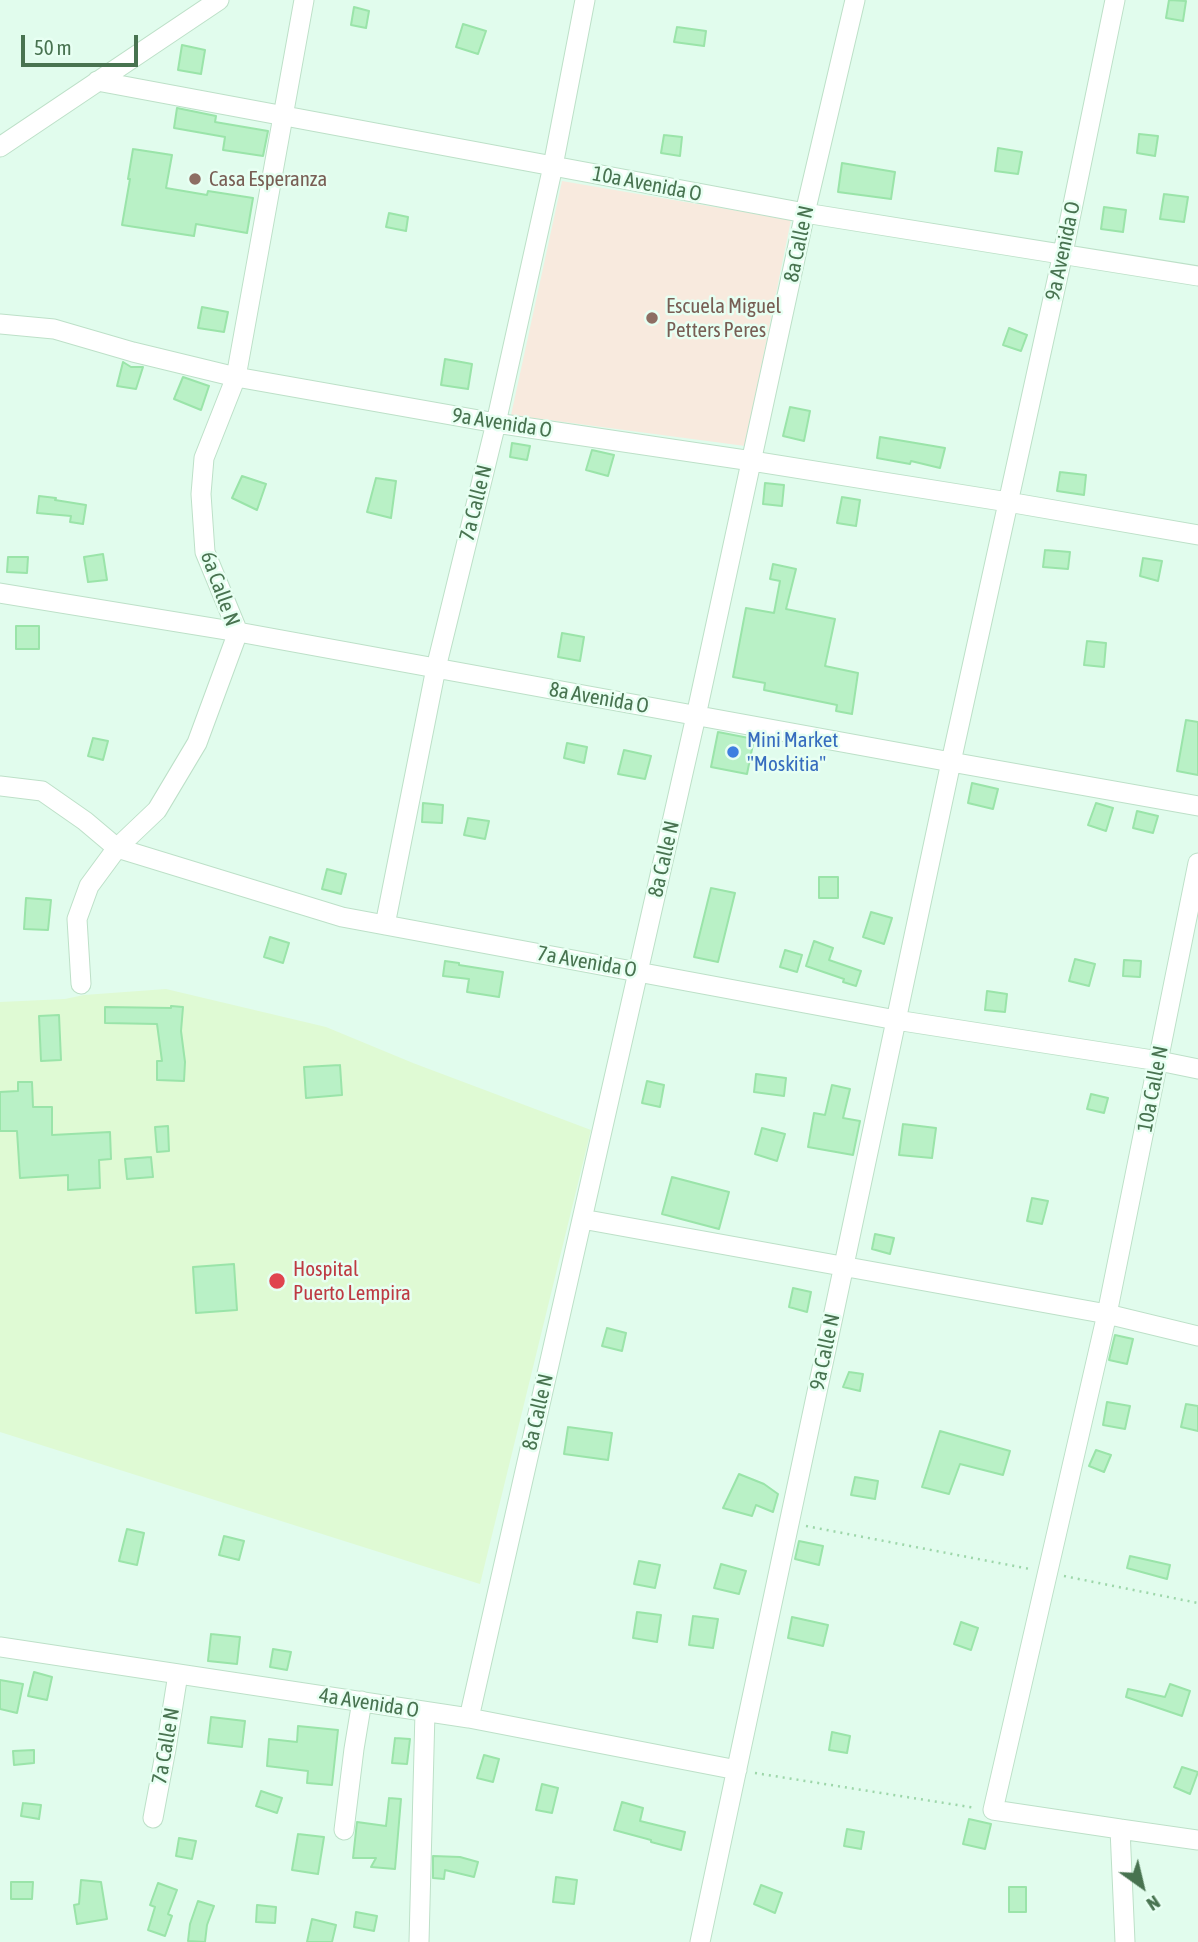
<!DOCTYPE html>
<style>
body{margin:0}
#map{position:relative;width:1198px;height:1942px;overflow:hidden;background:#e1fced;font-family:"Asap Condensed",sans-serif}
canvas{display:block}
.north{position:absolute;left:1107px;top:1851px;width:70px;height:70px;-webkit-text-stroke:5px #e7fff2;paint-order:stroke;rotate:146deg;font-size:19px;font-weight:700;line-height:28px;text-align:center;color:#487350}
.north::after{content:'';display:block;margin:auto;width:24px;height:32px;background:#487350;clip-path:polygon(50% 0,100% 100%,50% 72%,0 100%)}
.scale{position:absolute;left:21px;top:35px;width:117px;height:32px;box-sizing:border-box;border:4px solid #487350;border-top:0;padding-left:9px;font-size:21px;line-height:24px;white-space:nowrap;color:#487350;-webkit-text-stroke:5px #e7fff2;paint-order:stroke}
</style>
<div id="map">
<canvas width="1198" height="1942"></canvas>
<div class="north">N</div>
<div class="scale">50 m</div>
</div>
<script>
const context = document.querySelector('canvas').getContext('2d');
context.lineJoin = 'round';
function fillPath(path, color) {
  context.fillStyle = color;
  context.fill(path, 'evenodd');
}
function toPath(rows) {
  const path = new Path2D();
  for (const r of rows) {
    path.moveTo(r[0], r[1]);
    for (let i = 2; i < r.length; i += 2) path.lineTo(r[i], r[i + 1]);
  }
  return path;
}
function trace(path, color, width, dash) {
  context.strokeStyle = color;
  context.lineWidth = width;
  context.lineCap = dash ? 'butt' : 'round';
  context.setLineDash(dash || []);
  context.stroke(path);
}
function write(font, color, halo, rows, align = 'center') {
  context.font = font + ' "Asap Condensed",sans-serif';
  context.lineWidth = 5;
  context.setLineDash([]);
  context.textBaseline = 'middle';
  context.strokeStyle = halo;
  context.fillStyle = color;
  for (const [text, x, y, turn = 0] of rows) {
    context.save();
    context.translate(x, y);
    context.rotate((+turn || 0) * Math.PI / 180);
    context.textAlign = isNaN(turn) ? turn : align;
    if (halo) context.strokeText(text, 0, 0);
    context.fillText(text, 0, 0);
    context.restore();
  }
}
const education = toPath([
 [562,181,791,220,745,446,511,415]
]);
const medical = toPath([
 [166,989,326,1027,413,1063,591,1130,480,1584,0,1432,0,1002,65,999,84,995]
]);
const building = toPath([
 [1169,0,1186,1,1183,21,1166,18,1169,0],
 [354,7,369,11,366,28,351,25,354,7],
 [463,24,486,31,478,54,456,47,463,24],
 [677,27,706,31,704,46,674,42,677,27],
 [182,45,205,50,201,74,178,70,182,45],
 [177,108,216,116,215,122,268,131,263,156,223,150,225,137,174,128,177,108],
 [1139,134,1158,136,1155,156,1137,153,1139,134],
 [664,135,682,137,680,156,661,153,664,135],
 [998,148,1022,152,1018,174,995,171,998,148],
 [133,149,172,155,166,188,207,195,208,191,253,198,247,233,196,224,194,236,122,225,130,179,128,179,133,149],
 [842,163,895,172,891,199,838,192,842,163],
 [1164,194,1188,197,1184,222,1160,219,1164,194],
 [1104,207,1126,210,1123,232,1101,229,1104,207],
 [389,213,408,217,406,231,386,227,389,213],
 [202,307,228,312,224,332,198,328,202,307],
 [1009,328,1027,335,1021,351,1003,345,1009,328],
 [445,359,472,364,468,389,441,385,445,359],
 [123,362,131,367,143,367,136,389,117,386,123,362],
 [183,377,209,386,201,410,174,399,183,377],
 [790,407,810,411,804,441,783,436,790,407],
 [880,437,945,448,940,468,911,461,910,464,877,458,880,437],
 [512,443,530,446,527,460,510,457,512,443],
 [592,450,614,455,608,476,586,470,592,450],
 [1060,472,1086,475,1084,495,1057,491,1060,472],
 [242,476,266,484,257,510,232,498,242,476],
 [376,478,396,481,391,518,367,512,376,478],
 [765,483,784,485,782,506,763,504,765,483],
 [39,496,56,498,55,500,86,505,83,524,70,522,71,516,37,513,39,496],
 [842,497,860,500,856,526,837,523,842,497],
 [1045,550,1070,552,1068,569,1043,567,1045,550],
 [103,554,107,580,88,582,84,557,103,554],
 [8,557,28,557,27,573,7,572,8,557],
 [1143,558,1162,561,1158,581,1140,576,1143,558],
 [773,564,796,569,786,609,835,619,825,666,858,673,852,714,836,711,837,705,764,690,765,683,733,677,746,608,774,613,780,581,770,579,773,564],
 [16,626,39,626,39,649,16,649,16,626],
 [562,633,584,637,580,661,558,657,562,633],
 [1087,641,1106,643,1104,667,1084,665,1087,641],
 [1186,720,1198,722,1198,775,1177,771,1186,720],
 [718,732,754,739,747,774,711,767,718,732],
 [93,738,108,741,103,760,88,756,93,738],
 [567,743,587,747,584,763,564,758,567,743],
 [624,750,651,756,645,779,618,774,624,750],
 [972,783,998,789,993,809,968,803,972,783],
 [423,803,443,805,442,823,422,822,423,803],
 [1096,803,1113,808,1106,831,1088,825,1096,803],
 [1137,811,1158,816,1153,833,1133,828,1137,811],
 [468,818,489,821,485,839,464,835,468,818],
 [327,869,346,874,341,894,322,889,327,869],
 [819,877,838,877,838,898,819,898,819,877],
 [711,888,735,893,718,962,694,957,711,888],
 [26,898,51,900,48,930,24,929,26,898],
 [871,912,892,918,884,944,863,937,871,912],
 [270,937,289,943,283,963,264,957,270,937],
 [814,941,833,948,829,960,861,971,856,986,843,982,844,979,806,966,814,941],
 [785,950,802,955,797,972,780,967,785,950],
 [1075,959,1095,964,1089,986,1069,981,1075,959],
 [1124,960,1141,961,1140,977,1123,976,1124,960],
 [445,961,459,963,459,965,503,972,499,997,467,992,469,979,443,976,445,961],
 [987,991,1007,994,1005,1012,985,1010,987,991],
 [171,1006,183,1007,181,1031,185,1062,184,1081,157,1080,157,1061,162,1061,157,1024,105,1023,105,1007,171,1008,171,1006],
 [59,1015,61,1060,41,1061,39,1016,59,1015],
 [340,1065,342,1095,306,1098,304,1067,340,1065],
 [756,1074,786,1078,784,1096,754,1092,756,1074],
 [647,1081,664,1085,660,1107,642,1103,647,1081],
 [18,1082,32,1082,33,1107,52,1107,52,1135,110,1132,111,1159,99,1160,100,1188,68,1190,68,1175,20,1178,17,1131,0,1131,0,1092,18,1091,18,1082],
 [832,1085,850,1089,843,1118,860,1121,853,1155,808,1147,814,1113,825,1115,832,1085],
 [1091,1094,1108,1098,1104,1113,1087,1109,1091,1094],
 [903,1124,936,1128,932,1158,899,1155,903,1124],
 [168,1126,169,1151,157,1152,155,1127,168,1126],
 [762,1128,785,1134,777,1161,755,1154,762,1128],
 [151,1157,153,1177,127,1179,125,1159,151,1157],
 [672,1177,729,1192,719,1229,662,1214,672,1177],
 [1032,1198,1048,1201,1042,1224,1027,1221,1032,1198],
 [875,1234,894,1238,890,1254,872,1249,875,1234],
 [234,1264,237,1310,196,1313,193,1267,234,1264],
 [793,1288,811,1292,807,1312,789,1307,793,1288],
 [607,1328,626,1333,622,1351,602,1346,607,1328],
 [1115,1335,1133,1339,1127,1364,1109,1360,1115,1335],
 [849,1372,863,1374,860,1391,843,1387,849,1372],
 [1107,1402,1130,1406,1125,1429,1103,1425,1107,1402],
 [1186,1404,1198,1406,1198,1431,1181,1427,1186,1404],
 [568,1427,612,1433,608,1460,564,1454,568,1427],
 [940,1431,1010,1451,1003,1475,960,1464,949,1494,922,1487,940,1431],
 [1096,1450,1111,1455,1104,1472,1089,1466,1096,1450],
 [739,1474,764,1484,778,1494,773,1512,756,1505,752,1516,723,1508,739,1474],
 [855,1477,878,1481,875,1499,851,1495,855,1477],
 [127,1529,144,1533,137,1565,119,1561,127,1529],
 [224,1536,244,1541,239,1560,219,1555,224,1536],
 [799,1541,823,1546,819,1565,795,1559,799,1541],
 [1130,1556,1170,1565,1167,1579,1127,1568,1130,1556],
 [639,1561,660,1565,655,1588,634,1584,639,1561],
 [721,1564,746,1571,739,1594,714,1588,721,1564],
 [637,1612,661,1615,657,1642,633,1638,637,1612],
 [693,1616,718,1619,713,1648,689,1645,693,1616],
 [792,1617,828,1625,823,1646,788,1638,792,1617],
 [961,1622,978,1628,971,1650,954,1644,961,1622],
 [211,1634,240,1637,237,1664,208,1661,211,1634],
 [273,1649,291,1652,287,1670,270,1667,273,1649],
 [34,1672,52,1677,47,1700,28,1696,34,1672],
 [0,1680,23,1684,17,1713,0,1709,0,1680],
 [1170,1684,1190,1691,1182,1716,1126,1697,1128,1689,1165,1697,1170,1684],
 [211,1717,245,1721,242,1747,208,1743,211,1717],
 [298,1726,338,1730,332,1785,307,1783,308,1771,267,1766,269,1739,297,1742,298,1726],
 [832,1732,850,1736,847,1753,829,1750,832,1732],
 [395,1738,410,1739,407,1764,392,1763,395,1738],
 [34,1750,34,1763,14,1765,13,1751,34,1750],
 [484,1755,499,1759,493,1782,477,1778,484,1755],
 [1182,1767,1198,1772,1190,1794,1174,1787,1182,1767],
 [542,1784,558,1788,552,1813,536,1810,542,1784],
 [261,1791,282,1798,277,1813,256,1806,261,1791],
 [389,1798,401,1799,395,1869,371,1867,376,1858,353,1858,357,1822,386,1826,389,1798],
 [622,1802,643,1808,640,1821,685,1832,681,1850,651,1842,651,1840,614,1830,622,1802],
 [23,1803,41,1805,39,1819,21,1816,23,1803],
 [969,1819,991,1824,985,1849,963,1844,969,1819],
 [847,1829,864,1832,861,1849,844,1846,847,1829],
 [298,1834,324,1837,318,1874,292,1870,298,1834],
 [179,1838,196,1841,192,1859,176,1856,179,1838],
 [433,1856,460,1857,478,1862,474,1877,445,1870,444,1879,433,1878,433,1856],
 [556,1877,577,1880,574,1904,553,1902,556,1877],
 [81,1880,101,1882,107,1919,77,1924,74,1905,79,1904,81,1880],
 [11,1882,33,1882,32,1899,11,1899,11,1882],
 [158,1883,177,1890,168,1914,172,1916,165,1936,148,1930,155,1907,150,1905,158,1883],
 [761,1885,782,1893,775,1913,754,1904,761,1885],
 [1009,1887,1026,1887,1026,1912,1009,1912,1009,1887],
 [198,1901,214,1906,207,1925,205,1942,188,1941,190,1924,198,1901],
 [257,1905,276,1907,275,1923,256,1922,257,1905],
 [356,1912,377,1916,374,1931,354,1927,356,1912],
 [312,1919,336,1925,332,1942,307,1942,312,1919]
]);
const path = toPath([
 [806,1526,1030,1569],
 [1064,1576,1198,1603],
 [755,1773,976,1808]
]);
const minor = toPath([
 [97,81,805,213,1198,276],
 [0,147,219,0],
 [0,324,54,329,133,352,236,377,496,423,752,461,1008,502,1198,535],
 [0,593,238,632,951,762,1198,806],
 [0,786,42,791,85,821,117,848,342,917,896,1020,1159,1061,1198,1069],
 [385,925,436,668,496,423,553,166,585,0],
 [81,984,77,919,89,886,117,848,157,810,197,743,238,632,205,552,201,494,204,458,236,377,304,0],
 [582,1219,1107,1314,1198,1336],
 [0,1647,469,1718,737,1770],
 [469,1718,696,716,805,213,855,0],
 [153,1818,166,1749,178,1674],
 [1120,1829,1198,1840],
 [344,1830,354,1749,362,1701],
 [419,1942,425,1712],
 [700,1942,951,762,1063,253,1115,0],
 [1125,1942,1120,1829,993,1810,1107,1314,1198,863]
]);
const markers = [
 [195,179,7,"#8d6e63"],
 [652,318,7,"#8d6e63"],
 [733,752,7,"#3f7fe0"],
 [277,1281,9,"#e0444e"]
];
const educationNames = [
 ["Casa Esperanza",209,179],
 ["Escuela Miguel",666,306],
 ["Petters Peres",666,330]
];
const streetNames = [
 ["10a Avenida O",647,184,11],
 ["8a Calle N",799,244,-78],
 ["9a Avenida O",1063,251,-78],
 ["9a Avenida O",502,423,9],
 ["7a Calle N",476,503,-76],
 ["6a Calle N",220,589,70],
 ["8a Avenida O",599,698,10],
 ["8a Calle N",664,859,-77],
 ["7a Avenida O",587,962,10],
 ["10a Calle N",1153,1089,-79],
 ["9a Calle N",825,1352,-78],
 ["8a Calle N",538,1412,-77],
 ["4a Avenida O",369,1703,9],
 ["7a Calle N",166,1746,-80]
];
const shopNames = [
 ["Mini Market",747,740],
 ["\"Moskitia\"",747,764]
];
const healthNames = [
 ["Hospital",293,1269],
 ["Puerto Lempira",293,1293]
];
fillPath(education, '#f8eade');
fillPath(medical, '#dffad4');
fillPath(building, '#b9f1c6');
trace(building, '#9ae4a9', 2);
trace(minor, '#bde0c8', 21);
trace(path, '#9dd6a9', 2.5, [2, 5]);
trace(minor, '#fff', 19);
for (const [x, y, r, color] of markers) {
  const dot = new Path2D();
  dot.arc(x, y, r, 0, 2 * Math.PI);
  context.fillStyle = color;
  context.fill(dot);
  trace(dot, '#e7fff2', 2.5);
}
write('21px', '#785e54', '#e7fff2', educationNames, 'left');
write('21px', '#487350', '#e7fff2', streetNames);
write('21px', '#366cbe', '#e7fff2', shopNames, 'left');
write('21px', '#be3a42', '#e7fff2', healthNames, 'left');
</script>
